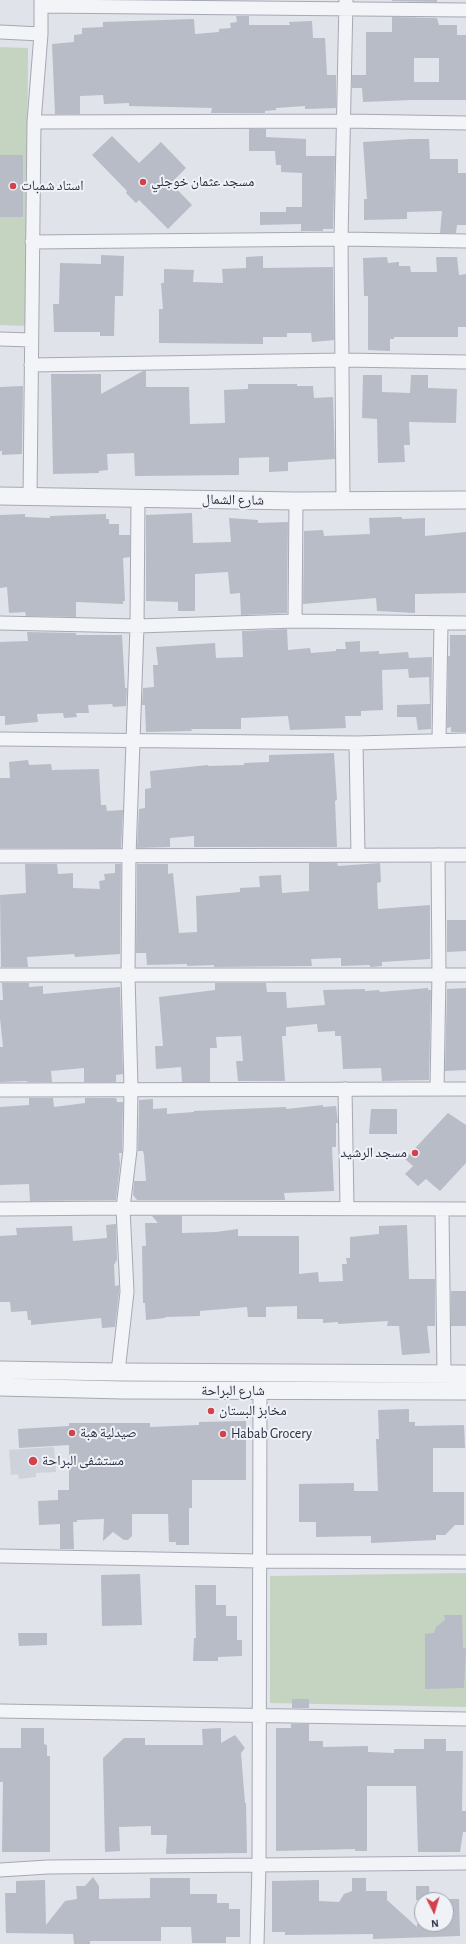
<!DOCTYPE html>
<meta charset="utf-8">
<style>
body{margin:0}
#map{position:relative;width:466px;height:1944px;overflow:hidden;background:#e0e3e9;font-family:"Alegreya Sans",sans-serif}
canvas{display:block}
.north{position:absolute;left:414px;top:1892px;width:40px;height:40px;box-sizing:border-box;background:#f0f2f7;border:1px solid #a0a4ae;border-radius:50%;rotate:175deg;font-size:11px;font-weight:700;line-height:16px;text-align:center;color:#282f41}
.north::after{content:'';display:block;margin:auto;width:14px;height:18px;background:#d3414c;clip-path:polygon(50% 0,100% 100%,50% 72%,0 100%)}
</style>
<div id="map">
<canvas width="466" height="1944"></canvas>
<div class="north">N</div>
</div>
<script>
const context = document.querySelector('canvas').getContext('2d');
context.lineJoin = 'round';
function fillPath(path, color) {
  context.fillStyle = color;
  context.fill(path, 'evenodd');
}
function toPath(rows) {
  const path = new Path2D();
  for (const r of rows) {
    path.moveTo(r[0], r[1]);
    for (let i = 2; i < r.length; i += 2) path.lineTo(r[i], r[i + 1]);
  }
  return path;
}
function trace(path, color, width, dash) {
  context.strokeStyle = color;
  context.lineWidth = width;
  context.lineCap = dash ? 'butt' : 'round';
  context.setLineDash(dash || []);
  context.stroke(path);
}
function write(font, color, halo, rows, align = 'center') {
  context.font = font + ' "Alegreya Sans","Noto Naskh Arabic",sans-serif';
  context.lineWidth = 4;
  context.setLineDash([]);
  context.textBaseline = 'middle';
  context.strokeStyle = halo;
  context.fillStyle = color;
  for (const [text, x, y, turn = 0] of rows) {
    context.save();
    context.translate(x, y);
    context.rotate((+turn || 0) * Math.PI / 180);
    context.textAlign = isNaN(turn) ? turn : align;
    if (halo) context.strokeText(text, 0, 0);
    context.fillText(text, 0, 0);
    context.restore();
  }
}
const built = toPath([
 [54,1447,56,1472,36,1473,36,1477,19,1479,18,1474,11,1475,9,1450]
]);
const green = toPath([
 [0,47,28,48,26,326,0,325],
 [466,1573,466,1707,270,1703,270,1576]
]);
const building = toPath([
 [392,0,437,0,437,2,392,1],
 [236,16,249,16,249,25,290,25,289,22,312,21,313,38,325,38,327,75,336,75,336,108,305,109,305,106,276,108,276,110,265,111,265,113,211,113,212,108,129,106,129,103,104,104,103,95,80,96,80,114,55,114,52,44,74,42,74,35,82,34,82,28,103,27,103,22,194,19,195,34,219,32,219,29,231,28,230,23,237,22],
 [392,17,437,18,439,25,457,25,457,35,466,35,466,100,411,100,363,102,362,88,352,88,352,75,366,75,366,32,392,32],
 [414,58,439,58,439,82,414,82],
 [249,129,266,129,266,137,306,139,306,156,335,156,333,229,323,229,323,231,301,231,301,224,260,225,260,212,286,212,286,207,302,207,302,173,281,172,281,165,276,165,275,151,249,151],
 [112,136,139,163,161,142,186,168,171,183,192,205,168,229,139,200,136,203,126,193,127,191,92,155],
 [411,139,429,139,430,159,458,159,458,173,466,173,466,225,457,225,456,233,440,233,442,211,407,212,407,219,364,220,364,199,367,199,363,142],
 [0,155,23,155,23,217,0,217],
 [101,255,124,256,123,296,115,296,114,336,100,336,100,332,54,332,53,304,59,304,60,263,101,264],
 [263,256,263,268,333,267,334,340,312,342,311,333,287,333,287,337,263,337,263,344,159,343,159,309,163,309,161,283,164,283,164,269,194,270,193,282,223,283,222,269,246,268,246,257],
 [387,257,388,263,399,262,399,266,410,266,411,272,437,272,436,257,457,257,459,275,466,274,466,327,458,327,458,337,394,337,394,339,390,339,390,351,368,350,368,296,364,296,363,258],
 [143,371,146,371,146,387,189,387,190,424,225,423,224,390,248,389,248,384,297,384,297,386,313,386,314,398,333,397,335,459,288,462,288,471,269,472,269,457,239,458,239,475,135,476,134,453,107,454,108,470,99,471,99,473,53,474,51,374,101,374,101,394],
 [363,375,382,375,382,392,410,393,411,375,428,375,428,388,457,389,456,423,409,422,410,445,404,445,405,462,378,463,377,419,362,418],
 [23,386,22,454,2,455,2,451,0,451,0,387],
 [192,513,193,543,231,542,229,518,258,520,258,523,288,522,287,613,241,615,240,593,230,594,228,572,195,574,195,611,178,611,178,602,146,601,146,515],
 [25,514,25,517,50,518,50,516,106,514,106,519,109,519,109,524,119,524,119,535,130,535,130,557,123,558,125,601,123,601,123,604,76,602,76,617,26,616,25,612,9,613,7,587,0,588,0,515],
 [402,517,402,519,425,518,425,536,466,532,466,593,415,594,415,613,377,611,376,598,303,604,304,531,323,530,324,536,370,534,369,518],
 [287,629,288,650,310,648,311,653,336,651,336,649,346,649,345,642,360,641,360,652,379,651,379,654,408,652,409,658,432,657,431,729,418,730,416,717,397,717,397,705,430,704,429,677,409,678,408,669,382,670,383,710,361,711,361,716,345,716,346,728,290,730,288,716,241,718,241,729,191,729,192,731,146,732,145,705,142,705,143,688,154,687,153,665,158,665,156,647,215,643,216,658,243,657,242,631],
 [27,632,76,633,76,635,122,635,125,688,127,688,126,706,113,707,112,704,88,705,89,713,76,713,77,717,64,718,63,713,37,714,38,722,5,725,5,716,0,716,0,642,28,641],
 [450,635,466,635,466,732,451,732,451,727,447,728,448,656,450,656],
 [334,753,337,800,335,801,337,847,194,847,194,836,170,838,170,847,137,848,139,809,145,808,145,789,151,788,150,771,208,765,208,766,244,765,244,763,269,762,269,755],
 [28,760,29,765,51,764,52,770,99,769,101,805,106,805,107,811,123,810,121,848,0,848,0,778,10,778,9,762],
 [309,863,337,863,338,866,380,863,381,882,377,883,378,909,430,905,430,959,382,962,382,966,372,967,370,967,370,965,341,966,341,958,311,959,312,966,214,967,214,965,187,966,187,964,147,965,146,953,136,953,137,864,168,864,168,874,173,873,179,933,197,932,196,896,240,892,240,888,260,887,259,876,281,875,282,893,309,891],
 [25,864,57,864,58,874,73,873,73,888,100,889,99,881,105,880,104,874,115,873,115,864,121,864,120,954,75,957,74,954,27,957,28,967,1,967,0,895,26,893],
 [447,920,466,920,466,951,447,952],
 [2,983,29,983,29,987,43,986,43,994,120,987,123,1074,116,1075,116,1082,84,1082,84,1068,51,1071,52,1082,27,1082,27,1081,0,1082,0,1047,3,1047,0,1018,0,1000,3,1000],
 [215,983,266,983,267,992,286,992,287,1008,325,1005,323,990,365,989,365,991,379,990,380,992,428,988,428,990,431,990,429,1080,382,1081,381,1068,343,1069,341,1036,335,1036,335,1031,318,1032,317,1024,286,1027,286,1036,282,1036,285,1081,238,1081,236,1061,243,1061,241,1036,216,1037,217,1048,210,1048,210,1082,182,1082,181,1067,156,1069,155,1046,163,1046,159,997,215,990],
 [466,988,466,1070,445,1071,447,989],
 [29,1098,53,1098,54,1107,85,1103,85,1098,116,1098,117,1102,123,1102,122,1149,122,1153,119,1153,120,1165,116,1200,30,1201,29,1184,0,1185,0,1107,29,1105],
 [153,1099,153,1109,167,1108,167,1114,194,1112,194,1111,286,1107,286,1109,323,1105,323,1107,336,1106,338,1123,336,1123,336,1147,332,1147,334,1191,284,1193,285,1200,137,1200,133,1195,134,1181,146,1181,144,1155,143,1151,138,1151,139,1100],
 [371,1109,397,1109,397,1134,369,1134],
 [448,1113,466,1125,466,1163,440,1191,426,1179,418,1186,405,1174,413,1166,405,1159],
 [152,1216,182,1216,182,1233,216,1232,238,1229,238,1236,299,1236,299,1274,318,1272,319,1282,343,1281,342,1264,347,1264,346,1258,350,1258,350,1237,379,1234,379,1226,407,1225,409,1279,435,1279,435,1326,427,1326,430,1353,402,1355,399,1326,387,1326,388,1321,338,1324,338,1322,323,1323,323,1319,297,1319,297,1306,266,1307,266,1317,248,1317,247,1307,200,1311,200,1316,165,1317,165,1318,146,1320,145,1303,143,1303,142,1246,146,1246,145,1223,158,1223],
 [116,1224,117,1260,114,1265,115,1286,119,1285,119,1292,115,1327,102,1328,101,1318,31,1325,31,1320,28,1320,27,1311,11,1312,10,1302,0,1302,0,1236,17,1235,16,1228,72,1226,73,1241,107,1238,106,1225],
 [451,1291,466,1291,466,1326,451,1326],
 [409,1409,409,1422,415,1422,415,1426,464,1425,465,1448,433,1448,433,1492,464,1492,464,1525,455,1525,445,1535,436,1535,436,1540,371,1543,371,1536,316,1537,316,1522,299,1522,299,1484,354,1483,354,1491,378,1491,376,1439,379,1439,378,1410],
 [246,1421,246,1480,192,1480,192,1508,189,1508,189,1545,176,1545,176,1542,169,1542,168,1514,132,1514,132,1536,128,1540,124,1540,113,1532,103,1541,104,1519,77,1520,77,1522,73,1522,74,1549,60,1549,60,1524,39,1525,38,1501,58,1500,58,1490,69,1490,69,1445,19,1448,18,1429,69,1426,69,1423,150,1423,150,1427,199,1425,199,1422],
 [140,1574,142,1625,102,1626,101,1575],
 [195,1585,216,1585,216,1605,226,1605,226,1616,237,1616,237,1640,242,1640,242,1656,218,1657,218,1661,193,1661,194,1638,196,1638],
 [444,1615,462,1615,463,1648,466,1648,464,1688,425,1689,425,1634,434,1633,436,1627,445,1620],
 [18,1633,47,1633,47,1645,19,1646],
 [292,1699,309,1699,309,1708,292,1708],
 [291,1724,309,1724,309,1741,323,1741,323,1747,368,1746,368,1752,394,1753,394,1749,424,1749,424,1739,446,1739,446,1751,463,1751,462,1811,466,1811,466,1832,463,1832,460,1852,418,1852,416,1786,367,1786,367,1851,355,1851,355,1849,276,1851,276,1728,291,1728],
 [21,1728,44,1728,44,1744,47,1745,47,1756,50,1756,50,1852,2,1852,3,1782,0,1782,0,1748,21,1748],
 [221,1728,221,1743,235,1735,245,1748,241,1753,245,1803,246,1803,247,1853,166,1854,167,1835,151,1835,151,1826,119,1827,120,1851,105,1852,103,1758,124,1738,145,1738,145,1745,203,1745,202,1729],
 [93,1877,99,1886,99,1899,150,1898,150,1878,190,1878,190,1894,217,1894,217,1903,229,1903,229,1909,240,1909,240,1937,226,1937,226,1943,192,1943,191,1927,161,1927,161,1941,90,1941,90,1944,74,1944,73,1934,6,1933,5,1893,16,1893,16,1881,45,1880,46,1925,65,1901,77,1899,76,1886,85,1886],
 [352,1878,366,1878,366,1891,387,1891,387,1900,417,1927,417,1924,446,1924,446,1899,459,1899,460,1936,373,1939,373,1934,285,1935,285,1932,272,1932,272,1881,319,1880,319,1901,339,1902,344,1894,352,1891],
 [416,1886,429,1886,430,1900,416,1900]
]);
const minor = toPath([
 [41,6,466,10],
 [0,32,41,34],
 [34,122,345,121,466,123],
 [32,242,341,239,466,241],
 [0,339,31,340],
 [31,365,343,360,466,362],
 [30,497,34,122,41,34,41,0],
 [343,501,341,239,346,0],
 [295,621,296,501],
 [0,623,137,626,295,621,466,623],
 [0,739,356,743,466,740],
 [439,739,441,623],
 [356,743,358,855],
 [0,856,466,855],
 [0,975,466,975],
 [345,1089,347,1208],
 [437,1089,439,974,438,855],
 [0,1090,466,1089],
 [0,1209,123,1208,466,1209],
 [442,1209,444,1374],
 [118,1372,127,1292,123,1208,130,1150,131,1088,128,975,129,856,137,626,138,499],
 [0,1556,260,1561,466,1562],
 [0,1711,466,1719],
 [0,1870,48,1867,466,1863],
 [257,1944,259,1864,260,1392]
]);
const tertiary = toPath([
 [0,496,296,501,466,500],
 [0,1370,118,1372,466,1374],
 [0,1387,123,1390,466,1391]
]);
const markers = [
 [143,182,4,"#d3414c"],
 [13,186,4,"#d3414c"],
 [415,1153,4,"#d3414c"],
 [211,1411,4,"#d3414c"],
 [72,1433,4,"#d3414c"],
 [223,1434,4,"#d3414c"],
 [33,1461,5,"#d3414c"]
];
const poiNames = [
 ["مسجد عثمان خوجلي",151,182],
 ["استاد شمبات",21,186],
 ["مسجد الرشيد",407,1153,"right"],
 ["مخابز البستان",219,1411],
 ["صيدلية هبة",80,1433],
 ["Habab Grocery",231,1434],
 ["مستشفى البراحة",42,1461]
];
const streetNames = [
 ["شارع الشمال",233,500,1],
 ["شارع البراحة",233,1391]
];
fillPath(built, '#ced2db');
fillPath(green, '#c4d4c1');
fillPath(building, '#b7bcc6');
trace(minor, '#a5a9b3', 15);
trace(tertiary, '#a5a9b3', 19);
trace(minor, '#f3f4f8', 13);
trace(tertiary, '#f3f4f8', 17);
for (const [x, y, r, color] of markers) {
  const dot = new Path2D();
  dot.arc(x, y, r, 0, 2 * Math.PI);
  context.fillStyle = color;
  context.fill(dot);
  trace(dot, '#f0f2f7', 1.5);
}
write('14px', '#282f41', '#f0f2f7', poiNames, 'left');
write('14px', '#282f41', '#f0f2f7', streetNames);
</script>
